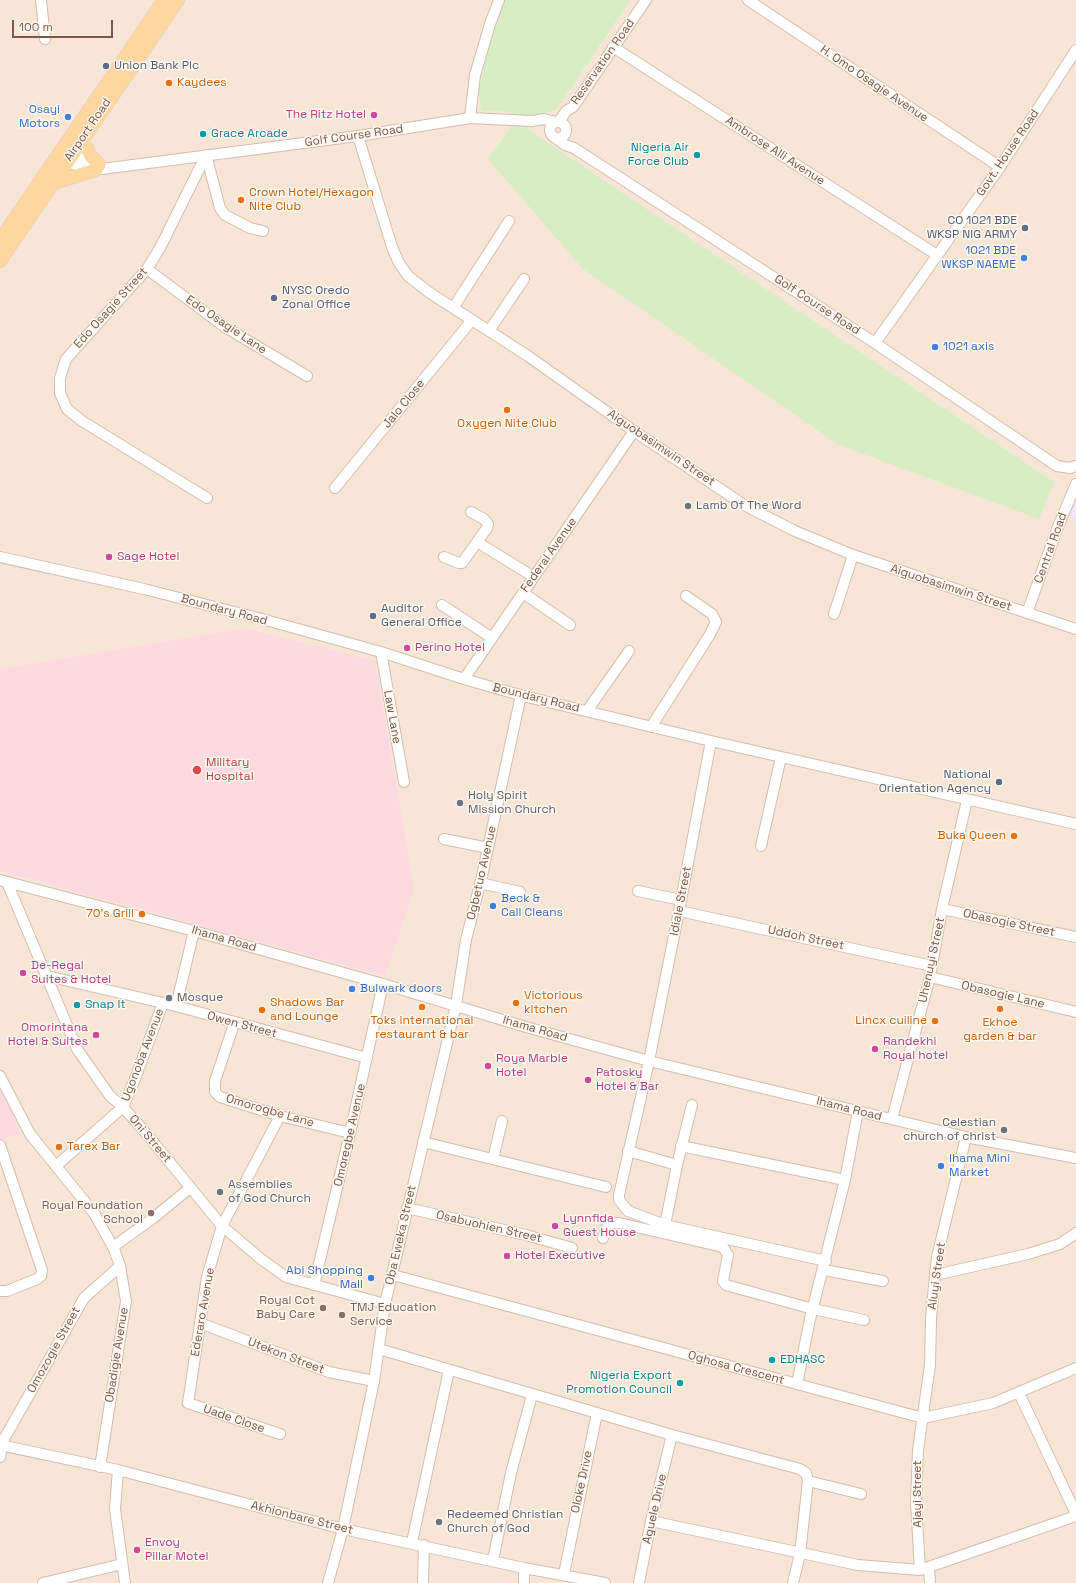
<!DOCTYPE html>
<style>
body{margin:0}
#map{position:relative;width:1076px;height:1583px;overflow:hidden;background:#fef4e8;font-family:"Space Grotesk",sans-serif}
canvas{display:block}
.scale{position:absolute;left:12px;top:20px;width:101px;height:18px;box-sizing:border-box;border:2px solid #7c5849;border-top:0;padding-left:5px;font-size:12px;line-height:14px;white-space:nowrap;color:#7c5849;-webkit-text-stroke:3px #fff8f0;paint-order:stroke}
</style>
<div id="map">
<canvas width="1076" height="1583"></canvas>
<div class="scale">100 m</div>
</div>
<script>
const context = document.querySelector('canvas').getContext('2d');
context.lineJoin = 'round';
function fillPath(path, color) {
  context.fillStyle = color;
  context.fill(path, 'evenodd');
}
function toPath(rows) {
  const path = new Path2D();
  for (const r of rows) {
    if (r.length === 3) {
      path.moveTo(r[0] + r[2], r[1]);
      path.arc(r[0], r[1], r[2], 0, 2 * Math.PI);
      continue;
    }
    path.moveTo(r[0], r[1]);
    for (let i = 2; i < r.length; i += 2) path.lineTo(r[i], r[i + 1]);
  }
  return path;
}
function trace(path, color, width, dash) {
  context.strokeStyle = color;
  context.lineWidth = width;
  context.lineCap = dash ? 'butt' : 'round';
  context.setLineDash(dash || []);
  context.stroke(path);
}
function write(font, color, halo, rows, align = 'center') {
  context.font = font + ' "Space Grotesk",sans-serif';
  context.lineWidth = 3;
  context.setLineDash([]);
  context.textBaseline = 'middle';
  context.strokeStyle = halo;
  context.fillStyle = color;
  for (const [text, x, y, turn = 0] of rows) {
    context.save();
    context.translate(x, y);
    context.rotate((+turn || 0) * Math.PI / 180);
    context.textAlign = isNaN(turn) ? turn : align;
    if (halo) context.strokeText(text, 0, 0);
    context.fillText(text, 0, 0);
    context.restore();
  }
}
const residential = toPath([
 [0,0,1076,0,1076,1583,0,1583]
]);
const education = toPath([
 [1076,499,1076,518,1069,515]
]);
const medical = toPath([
 [246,628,375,661,414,889,385,976,0,871,0,669],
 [0,1084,21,1134,0,1140]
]);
const green = toPath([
 [504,0,630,0,556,110,535,115,527,129,1054,482,1039,519,839,445,583,269,488,159,511,127,511,112,481,110,479,90,494,25]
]);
const minor = toPath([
 [41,0,45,39],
 [748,0,1000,167],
 [613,47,937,255],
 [470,118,475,75,490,24,499,0],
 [559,122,566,111,573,107,646,0],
 [558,130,8],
 [358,136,392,247,399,263,408,276,430,293,528,356,634,431,744,505,795,531,853,555,1076,629],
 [556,138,565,145,574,148,875,343,1057,466,1070,468,1076,466],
 [68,151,97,164],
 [62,161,94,170,358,136,470,118,532,121,544,119,556,122],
 [147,269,225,327,307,376],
 [453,308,509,221],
 [489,331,524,279],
 [875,343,1000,167,1076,50],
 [335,488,472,320],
 [207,498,82,421,67,409,60,393,60,378,66,359,147,269,160,248,206,155,220,208,225,215,250,228,263,231],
 [477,542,534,577],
 [0,557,144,589,262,619,381,652,464,679,527,697,711,741,1076,824],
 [444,557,459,563,462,563,487,528,488,524,484,519,471,512],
 [523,593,570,625],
 [442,605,492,638],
 [1027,613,1057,529,1076,484],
 [834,614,853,555],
 [381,652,404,782],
 [464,679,634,431],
 [587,711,629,651],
 [651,727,709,636,716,622,712,614,686,596],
 [444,839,488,848],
 [761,846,781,757],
 [0,880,194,931,383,984,526,1027,649,1061,966,1137,1076,1158],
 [7,882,77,1049,110,1096,123,1107,145,1132,222,1226,261,1259,286,1277,385,1304],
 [480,883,520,892],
 [638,891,681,900],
 [942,909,1076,937],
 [679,911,932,966],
 [47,976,176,1006,367,1058],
 [930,977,1076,1012],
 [176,1006,194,931],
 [234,1024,215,1081,215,1092,220,1097,280,1116,350,1133],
 [0,1076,30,1134,94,1213,114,1249,120,1266,126,1301,100,1467],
 [692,1105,677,1165,665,1225,826,1261],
 [892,1119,930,977,942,909,967,800],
 [423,1142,606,1187],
 [0,1145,42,1270,41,1276,37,1279,7,1291,0,1291],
 [681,1146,845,1180],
 [628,1151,677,1165],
 [493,1159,502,1121],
 [56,1166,123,1107,135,1079,163,1003],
 [407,1208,526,1235,572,1248],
 [665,1225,628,1211,619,1200,619,1195,649,1061,679,911,711,741],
 [603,1238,607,1227,612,1223,619,1223,723,1247,728,1255,723,1281,726,1285,813,1309,864,1320],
 [113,1247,152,1219,190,1188],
 [824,1270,883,1281],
 [393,1275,923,1418,993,1403,1076,1368],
 [935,1275,1028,1254,1060,1244,1076,1233],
 [314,1285,350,1133,383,984],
 [200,1323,329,1372,374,1381],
 [379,1349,672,1435,800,1469,806,1473,808,1481,800,1554,793,1583],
 [797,1384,810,1319,845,1180,858,1111],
 [1019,1393,1076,1514],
 [280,1434,188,1403,207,1277,222,1226,280,1116],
 [0,1445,118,1470,343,1529,524,1568,605,1583],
 [0,1457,4,1439,84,1298,120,1266],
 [118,1470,115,1509,125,1583],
 [808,1481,861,1494],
 [651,1521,858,1565,920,1570,1076,1516],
 [412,1542,449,1370],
 [493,1560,511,1473,532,1395],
 [524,1568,524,1583],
 [929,1568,930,1583],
 [920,1570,916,1503,918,1450,930,1365,931,1318,935,1275,937,1257,966,1137],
 [564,1574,597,1413],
 [43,1583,122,1564],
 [328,1583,343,1529,374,1381,385,1304,456,1005,466,940,482,876,521,695],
 [423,1583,424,1545],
 [639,1583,651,1521,672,1435]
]);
const major = toPath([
 [82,139,91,156,99,165],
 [54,183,96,170],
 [0,240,164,0],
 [0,261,178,0]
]);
const markers = [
 [106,66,4,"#5c6f8a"],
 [169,83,4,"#e8710a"],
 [374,115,4,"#d1479c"],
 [68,117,4,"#3f7fe0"],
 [203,134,4,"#0f9aa8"],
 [697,155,4,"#0f9aa8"],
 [241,200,4,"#e8710a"],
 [1025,228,4,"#5c6f8a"],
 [1024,258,4,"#3f7fe0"],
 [274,298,4,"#5c6f8a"],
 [935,347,4,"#3f7fe0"],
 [507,410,4,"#e8710a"],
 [688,506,4,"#6b7280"],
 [109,557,4,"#d1479c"],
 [373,616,4,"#5c6f8a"],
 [407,648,4,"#d1479c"],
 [197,770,5,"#e0444e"],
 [999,782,4,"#5c6f8a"],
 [460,803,4,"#6b7280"],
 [1014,836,4,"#e8710a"],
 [493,906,4,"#3f7fe0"],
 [142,914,4,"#e8710a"],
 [23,973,4,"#d1479c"],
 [352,989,4,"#3f7fe0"],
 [169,998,4,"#6b7280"],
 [516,1003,4,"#e8710a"],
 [77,1005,4,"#0f9aa8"],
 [422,1007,4,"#e8710a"],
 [1000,1009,4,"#e8710a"],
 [262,1010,4,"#e8710a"],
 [935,1021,4,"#e8710a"],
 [96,1035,4,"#d1479c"],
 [875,1049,4,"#d1479c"],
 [488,1066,4,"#d1479c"],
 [588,1080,4,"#d1479c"],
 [1004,1130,4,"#6b7280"],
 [59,1147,4,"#e8710a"],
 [941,1166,4,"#3f7fe0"],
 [220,1192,4,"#6b7280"],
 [151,1213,4,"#8d6e63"],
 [555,1226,4,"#d1479c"],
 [507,1256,4,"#d1479c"],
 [371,1278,4,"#3f7fe0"],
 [323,1308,4,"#8d6e63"],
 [342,1315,4,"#8d6e63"],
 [772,1360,4,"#0f9aa8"],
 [680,1383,4,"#0f9aa8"],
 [439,1522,4,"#6b7280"],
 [137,1550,4,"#d1479c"]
];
const streetNames = [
 ["Reservation Road",603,62,-55],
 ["H. Omo Osagie Avenue",874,84,34],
 ["Airport Road",88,130,-56],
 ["Golf Course Road",354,136,-8],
 ["Ambrose Alli Avenue",775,151,33],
 ["Govt. House Road",1008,153,-56],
 ["Golf Course Road",817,305,33],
 ["Edo Osagie Street",111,308,-48],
 ["Edo Osagie Lane",226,325,34],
 ["Jalo Close",404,404,-51],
 ["Aiguobasimwin Street",661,448,34],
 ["Central Road",1051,548,-70],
 ["Federal Avenue",549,555,-55],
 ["Aiguobasimwin Street",951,588,18],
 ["Boundary Road",224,610,15],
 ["Boundary Road",536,698,14],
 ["Law Lane",392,717,80],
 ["Ogbetuo Avenue",482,873,-77],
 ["Idiale Street",681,901,-79],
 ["Obasogie Street",1009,923,12],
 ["Uddoh Street",806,938,12],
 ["Ihama Road",224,939,16],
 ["Uhenuyi Street",932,960,-78],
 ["Obasogie Lane",1003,995,13],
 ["Owen Street",242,1025,15],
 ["Ihama Road",535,1029,16],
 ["Ugonoba Avenue",143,1055,-69],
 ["Ihama Road",849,1109,14],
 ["Omorogbe Lane",270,1111,16],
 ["Omoregbe Avenue",350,1135,-77],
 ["Oni Street",150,1139,50],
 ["Osabuohien Street",489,1227,13],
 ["Oba Eweka Street",401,1235,-77],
 ["Aluyi Street",937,1276,-82],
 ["Ederaro Avenue",203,1312,-80],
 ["Omozogie Street",54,1350,-61],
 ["Obadigie Avenue",117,1355,-81],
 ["Utekon Street",286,1356,21],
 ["Oghosa Crescent",736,1368,15],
 ["Uade Close",234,1419,19],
 ["Oloke Drive",582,1482,-78],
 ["Ajayi Street",918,1494,-90],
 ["Aguele Drive",655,1509,-77],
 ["Akhionbare Street",302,1518,14]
];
const serviceNames = [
 ["Union Bank Plc",114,66],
 ["CO 1021 BDE",1017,221,"right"],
 ["WKSP NIG ARMY",1017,235,"right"],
 ["NYSC Oredo",282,291],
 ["Zonal Office",282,305],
 ["Auditor",381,609],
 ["General Office",381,623],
 ["National",991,775,"right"],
 ["Orientation Agency",991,789,"right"]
];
const foodNames = [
 ["Kaydees",177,83],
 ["Crown Hotel/Hexagon",249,193],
 ["Nite Club",249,207],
 ["Oxygen Nite Club",507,424,"center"],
 ["Buka Queen",1006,836,"right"],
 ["70's Grill",134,914,"right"],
 ["Victorious",524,996],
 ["kitchen",524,1010],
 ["Shadows Bar",270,1003],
 ["and Lounge",270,1017],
 ["Toks international",422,1021,"center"],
 ["restaurant & bar",422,1035,"center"],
 ["Lincx cuiline",927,1021,"right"],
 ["Ekhoe",1000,1023,"center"],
 ["garden & bar",1000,1037,"center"],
 ["Tarex Bar",67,1147]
];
const shopNames = [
 ["Osayi",60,110,"right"],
 ["Motors",60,124,"right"],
 ["1021 BDE",1016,251,"right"],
 ["WKSP NAEME",1016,265,"right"],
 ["1021 axis",943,347],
 ["Beck &",501,899],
 ["Call Cleans",501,913],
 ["Bulwark doors",360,989],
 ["Ihama Mini",949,1159],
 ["Market",949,1173],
 ["Abi Shopping",363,1271,"right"],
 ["Mall",363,1285,"right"]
];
const hotelNames = [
 ["The Ritz Hotel",366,115,"right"],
 ["Sage Hotel",117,557],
 ["Perino Hotel",415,648],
 ["De-Regal",31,966],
 ["Suites & Hotel",31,980],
 ["Omorintana",88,1028,"right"],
 ["Hotel & Suites",88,1042,"right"],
 ["Randekhi",883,1042],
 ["Royal hotel",883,1056],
 ["Roya Marble",496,1059],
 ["Hotel",496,1073],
 ["Patosky",596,1073],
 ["Hotel & Bar",596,1087],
 ["Lynnfida",563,1219],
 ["Guest House",563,1233],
 ["Hotel Executive",515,1256],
 ["Envoy",145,1543],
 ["Pillar Motel",145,1557]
];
const cultureNames = [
 ["Grace Arcade",211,134],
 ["Nigeria Air",689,148,"right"],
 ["Force Club",689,162,"right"],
 ["Snap It",85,1005],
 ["EDHASC",780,1360],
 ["Nigeria Export",672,1376,"right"],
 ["Promotion Council",672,1390,"right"]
];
const worshipNames = [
 ["Lamb Of The Word",696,506],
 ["Holy Spirit",468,796],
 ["Mission Church",468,810],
 ["Mosque",177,998],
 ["Celestian",996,1123,"right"],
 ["church of christ",996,1137,"right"],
 ["Assemblies",228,1185],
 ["of God Church",228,1199],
 ["Redeemed Christian",447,1515],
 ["Church of God",447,1529]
];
const healthNames = [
 ["Military",206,763],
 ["Hospital",206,777]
];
const educationNames = [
 ["Royal Foundation",143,1206],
 ["School",143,1220],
 ["Royal Cot",315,1301],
 ["Baby Care",315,1315],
 ["TMJ Education",350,1308,"left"],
 ["Service",350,1322,"left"]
];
fillPath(residential, '#f7e6d5');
fillPath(education, '#f1e4fb');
fillPath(medical, '#fddae0');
fillPath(green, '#d7eec4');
trace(minor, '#d5bdaf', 12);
trace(major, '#dad0cc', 14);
trace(minor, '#fff', 10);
trace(major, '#ffd69e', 13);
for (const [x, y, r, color] of markers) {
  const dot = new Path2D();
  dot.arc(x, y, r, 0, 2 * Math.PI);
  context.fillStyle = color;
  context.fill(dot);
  trace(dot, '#fff8f0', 1.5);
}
write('12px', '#7c5849', '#fff8f0', streetNames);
write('12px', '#4e5e75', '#fff8f0', serviceNames, 'left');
write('12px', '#c56008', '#fff8f0', foodNames, 'left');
write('12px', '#366cbe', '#fff8f0', shopNames, 'left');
write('12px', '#b23c85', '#fff8f0', hotelNames, 'left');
write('12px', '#0d838f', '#fff8f0', cultureNames, 'left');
write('12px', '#5b616d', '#fff8f0', worshipNames, 'left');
write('12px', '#be3a42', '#fff8f0', healthNames, 'left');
write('12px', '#785e54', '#fff8f0', educationNames, 'right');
</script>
